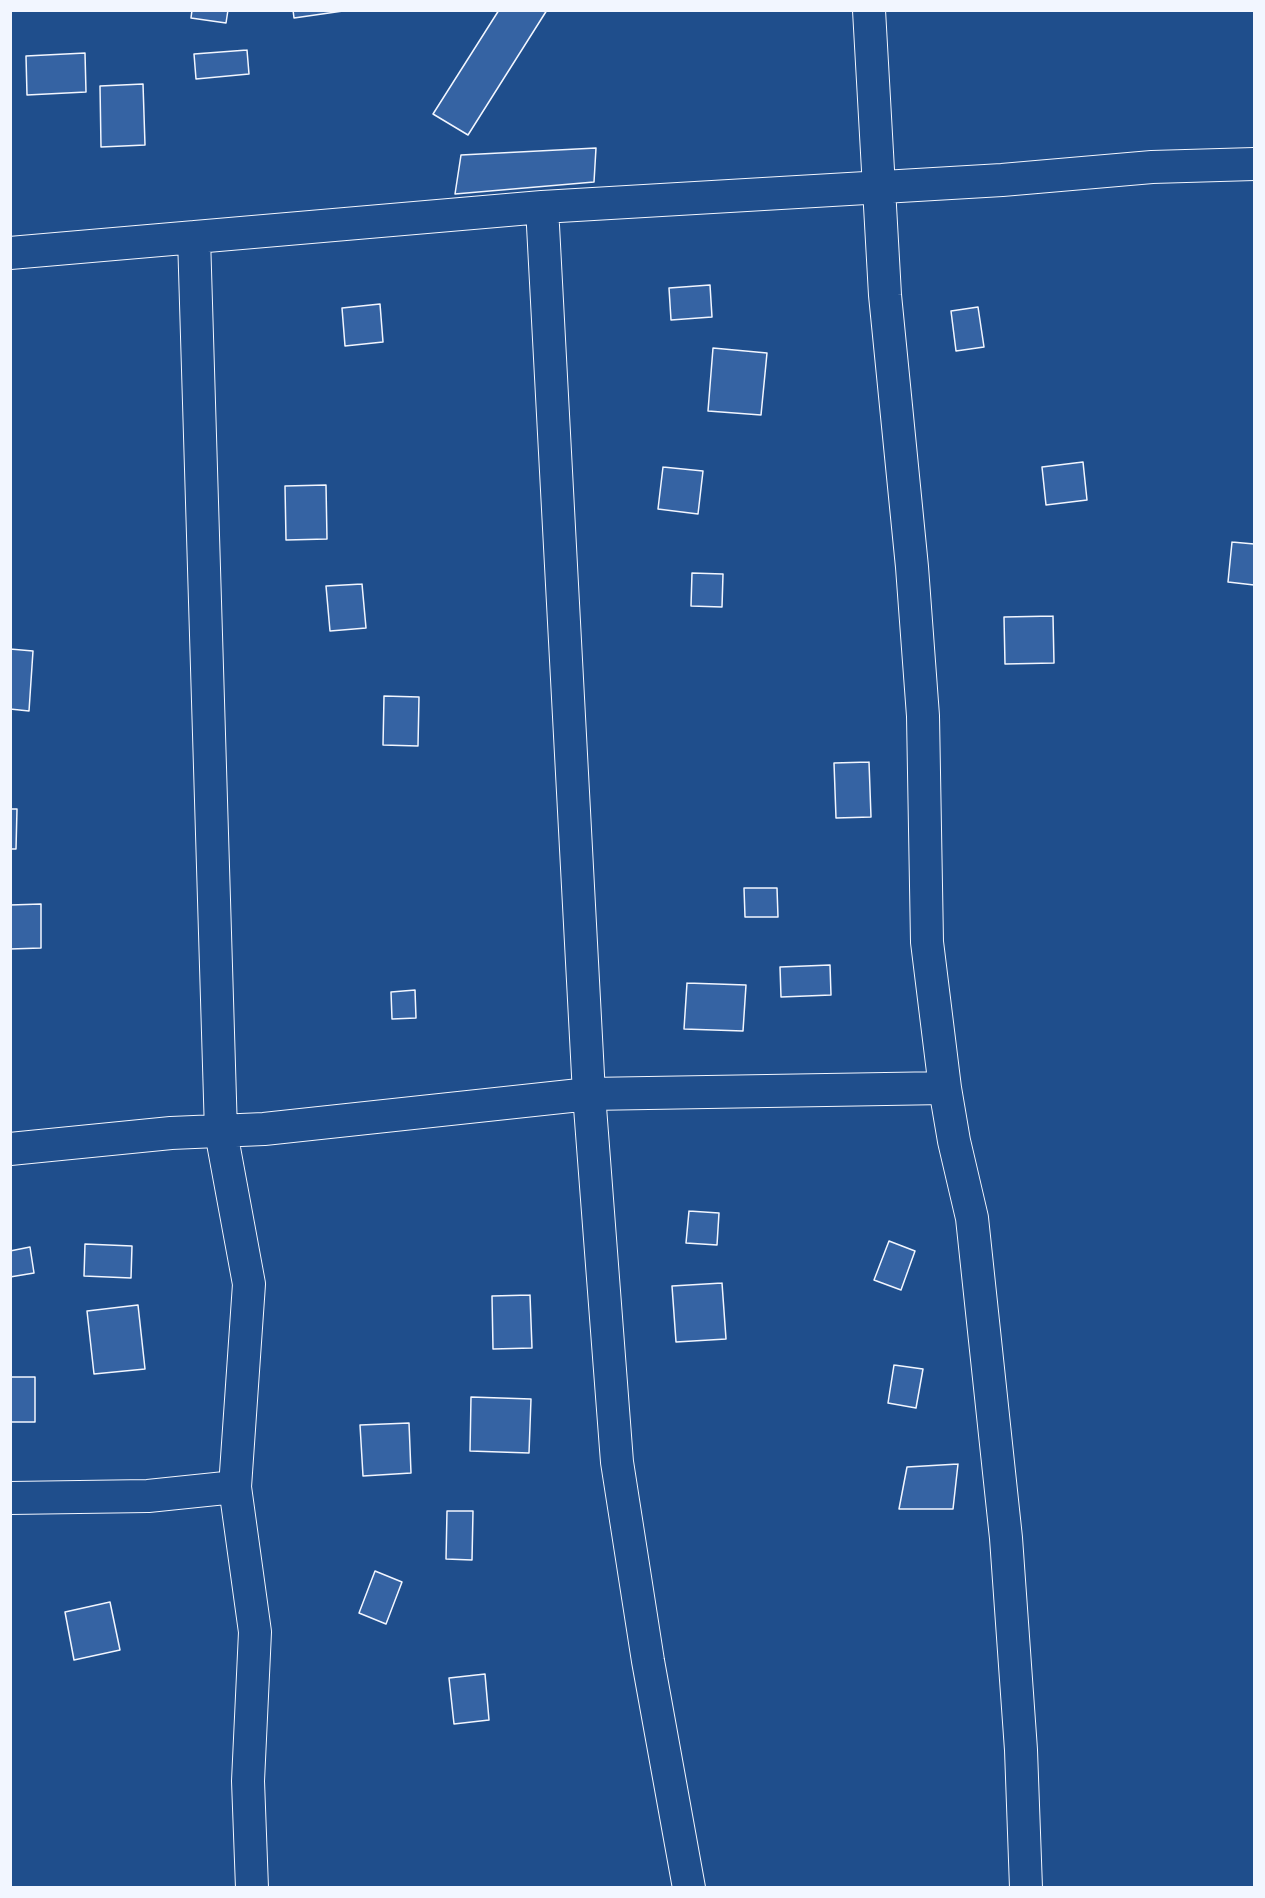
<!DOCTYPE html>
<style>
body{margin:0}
#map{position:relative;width:1265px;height:1898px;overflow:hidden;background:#1f4e8c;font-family:"Work Sans",sans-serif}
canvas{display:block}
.frame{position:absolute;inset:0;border:12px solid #f2f6ff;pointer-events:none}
</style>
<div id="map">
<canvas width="1265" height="1898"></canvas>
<div class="frame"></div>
</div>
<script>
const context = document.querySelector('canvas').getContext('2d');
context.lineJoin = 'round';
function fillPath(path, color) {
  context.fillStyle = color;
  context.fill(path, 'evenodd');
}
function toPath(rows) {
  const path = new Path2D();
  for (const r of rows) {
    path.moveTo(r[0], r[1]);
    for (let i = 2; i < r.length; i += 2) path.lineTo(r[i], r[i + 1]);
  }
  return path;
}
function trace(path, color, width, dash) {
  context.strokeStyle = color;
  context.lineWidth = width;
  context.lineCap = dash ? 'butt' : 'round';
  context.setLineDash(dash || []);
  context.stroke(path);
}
const building = toPath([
 [192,10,228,10,226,23,191,18,192,10],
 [293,10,350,10,294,18,293,10],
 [499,10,547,10,468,135,433,114,499,10],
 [247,50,249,74,196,79,194,54,247,50],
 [85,53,86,92,27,95,26,56,85,53],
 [143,84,145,145,101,147,100,86,143,84],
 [596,148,594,182,455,194,461,155,596,148],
 [710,285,712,317,671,320,669,288,710,285],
 [380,304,383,342,345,346,342,308,380,304],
 [978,307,984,347,956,351,951,311,978,307],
 [713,348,767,353,761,415,708,411,713,348],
 [1083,462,1087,500,1046,505,1042,467,1083,462],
 [663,467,703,471,698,514,658,509,663,467],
 [326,485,327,539,286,540,285,486,326,485],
 [1232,542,1254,544,1254,585,1228,582,1232,542],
 [692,573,723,574,722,607,691,606,692,573],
 [362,584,366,628,330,631,326,586,362,584],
 [1053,616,1054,663,1005,664,1004,617,1053,616],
 [10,649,33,651,29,711,10,709,10,649],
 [384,696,419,697,418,746,383,745,384,696],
 [869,762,871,817,836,818,834,763,869,762],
 [10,809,17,809,16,849,10,849,10,809],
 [744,888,777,888,778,917,745,917,744,888],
 [41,904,41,948,10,949,10,905,41,904],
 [830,965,831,995,781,997,780,967,830,965],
 [687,983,746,985,743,1031,684,1029,687,983],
 [415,990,416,1018,392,1019,391,992,415,990],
 [689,1211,719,1213,717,1245,686,1243,689,1211],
 [889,1241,915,1251,901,1290,874,1280,889,1241],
 [85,1244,132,1246,131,1278,84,1276,85,1244],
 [30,1247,34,1273,10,1277,10,1251,30,1247],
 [722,1283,726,1339,676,1342,672,1286,722,1283],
 [530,1295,532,1348,493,1349,492,1296,530,1295],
 [138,1305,145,1369,94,1374,87,1311,138,1305],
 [894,1365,923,1369,916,1408,888,1403,894,1365],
 [10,1377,35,1377,35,1422,10,1422,10,1377],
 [471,1397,531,1399,529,1453,470,1451,471,1397],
 [409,1423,411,1473,363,1476,360,1425,409,1423],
 [958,1464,953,1509,899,1509,907,1467,958,1464],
 [447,1511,473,1511,472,1560,446,1559,447,1511],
 [375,1571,402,1582,386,1624,359,1613,375,1571],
 [110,1602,120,1650,74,1660,65,1612,110,1602],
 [485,1674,489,1720,454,1724,449,1678,485,1674]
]);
const street = toPath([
 [869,10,885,295,912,567,923,716,927,942,945,1088,954,1141,972,1218,1006,1538,1021,1750,1026,1888],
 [542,207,589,1094,617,1462,648,1661,689,1888],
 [194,237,221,1132,249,1284,235,1487,255,1632,248,1781,252,1888],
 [10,253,542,207,1002,180,1152,167,1254,164],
 [10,1149,171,1133,264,1129,589,1094,945,1088],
 [10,1498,148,1496,235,1487]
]);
fillPath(building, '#3563a3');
trace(building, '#f2f6ff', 1.5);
trace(street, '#f2f6ff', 34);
trace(street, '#1f4e8c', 32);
</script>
